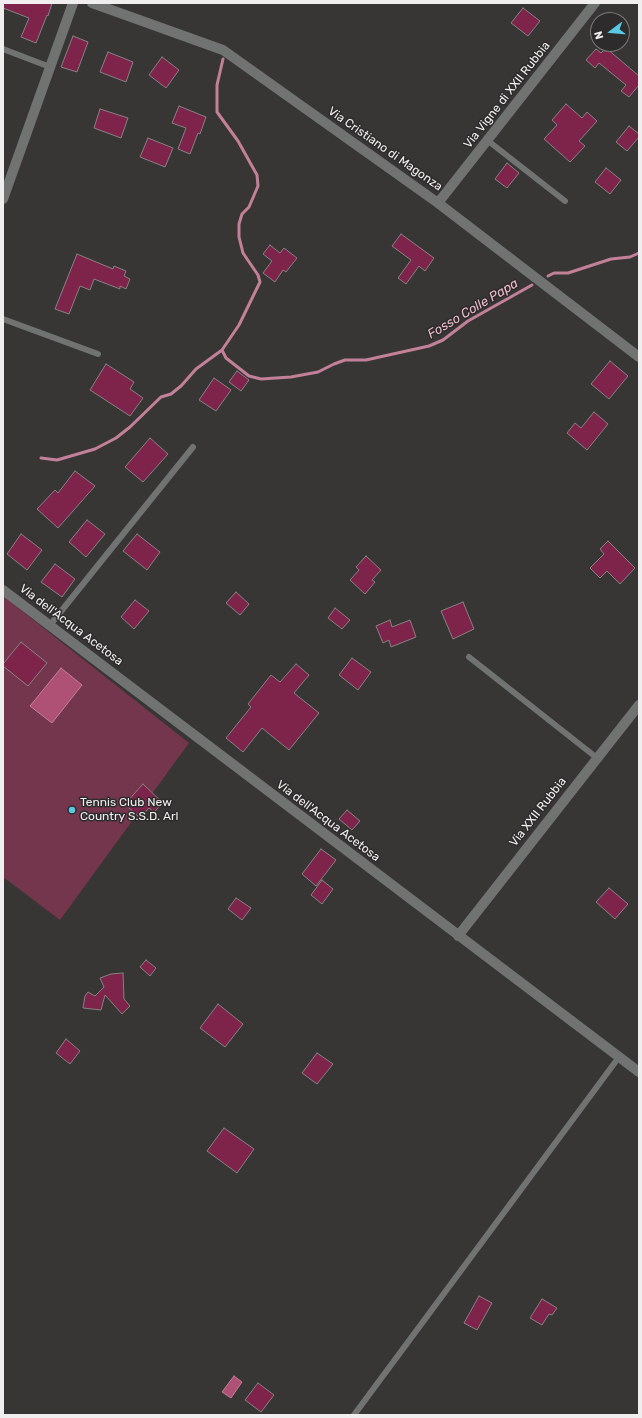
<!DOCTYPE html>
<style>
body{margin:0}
#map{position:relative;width:642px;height:1418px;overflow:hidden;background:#383535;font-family:Rubik,sans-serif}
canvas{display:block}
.frame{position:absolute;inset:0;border:4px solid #f0eeee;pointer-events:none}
.north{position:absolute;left:590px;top:12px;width:40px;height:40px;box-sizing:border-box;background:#2d2b2b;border:1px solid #7b7979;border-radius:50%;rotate:254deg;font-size:11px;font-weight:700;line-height:16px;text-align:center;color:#f0eeee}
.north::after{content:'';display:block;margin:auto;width:14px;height:18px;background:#59c8e4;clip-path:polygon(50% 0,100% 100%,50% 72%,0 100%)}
</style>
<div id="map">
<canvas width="642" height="1418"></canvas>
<div class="frame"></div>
<div class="north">N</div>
</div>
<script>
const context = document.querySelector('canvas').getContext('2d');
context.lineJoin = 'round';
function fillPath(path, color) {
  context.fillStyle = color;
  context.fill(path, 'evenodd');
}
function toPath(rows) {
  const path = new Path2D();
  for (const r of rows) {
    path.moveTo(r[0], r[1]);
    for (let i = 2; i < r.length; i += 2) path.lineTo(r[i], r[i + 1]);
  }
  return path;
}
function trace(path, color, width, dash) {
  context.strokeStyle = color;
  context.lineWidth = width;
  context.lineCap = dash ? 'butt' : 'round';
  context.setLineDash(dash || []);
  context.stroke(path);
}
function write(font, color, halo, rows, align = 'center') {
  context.font = font + ' Rubik,sans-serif';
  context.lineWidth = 3;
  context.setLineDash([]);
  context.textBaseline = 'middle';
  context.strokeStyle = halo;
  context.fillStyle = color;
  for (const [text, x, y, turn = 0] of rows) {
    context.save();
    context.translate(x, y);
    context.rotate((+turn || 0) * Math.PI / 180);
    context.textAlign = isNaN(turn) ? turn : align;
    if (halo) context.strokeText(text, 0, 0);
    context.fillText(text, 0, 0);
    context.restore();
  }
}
const green = toPath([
 [3,596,189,743,60,920,3,877]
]);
const water = toPath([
 [61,668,82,685,52,723,30,706,61,668],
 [234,1376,242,1382,231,1398,222,1392,234,1376]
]);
const stream = toPath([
 [548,276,554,273,568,273,611,259,630,257,639,253],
 [222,350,226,358,249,376,261,379,291,377,318,372,334,364,345,360,366,360,429,346,443,340,468,321,532,285],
 [41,458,57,460,95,449,116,438,130,427,161,397,171,394,181,386,196,369,222,350,239,325,260,282,258,275,243,253,239,237,239,224,242,214,249,207,258,186,257,175,238,141,217,112,217,85,223,59]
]);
const building = toPath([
 [3,3,52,3,48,16,47,15,36,43,21,37,29,18,3,8,3,3],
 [523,8,540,21,528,36,511,23,523,8],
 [73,36,88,42,77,72,61,67,73,36],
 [606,48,639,76,639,85,629,97,621,91,626,85,599,63,595,68,586,60,596,49,601,53,606,48],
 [108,52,133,62,126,82,100,72,108,52],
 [162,57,179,70,166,88,149,75,162,57],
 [566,104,582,118,587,112,597,121,579,141,585,146,570,162,544,139,557,125,552,120,566,104],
 [179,106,206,117,200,134,198,133,190,154,178,149,186,128,172,123,179,106],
 [100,109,128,118,121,138,94,128,100,109],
 [629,126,639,134,639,137,627,151,616,142,629,126],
 [148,138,173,148,165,167,140,157,148,138],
 [507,163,519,173,507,188,495,179,507,163],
 [606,168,621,180,610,194,595,182,606,168],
 [401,234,434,258,425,271,419,266,406,284,398,278,411,260,392,246,401,234],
 [270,245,280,253,284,248,297,258,286,272,283,270,275,282,263,273,272,261,263,254,270,245],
 [77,254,113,269,114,266,126,271,124,276,130,279,126,289,120,286,120,289,94,279,90,290,80,286,69,314,55,309,77,254],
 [610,361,628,376,609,399,591,384,610,361],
 [106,364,134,382,130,389,143,398,130,416,90,390,106,364],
 [237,371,249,380,241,391,229,382,237,371],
 [214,378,231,390,216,411,199,400,214,378],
 [594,412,608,424,587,450,567,433,575,423,581,428,594,412],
 [150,438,168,454,143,482,125,467,150,438],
 [75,471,95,486,58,528,37,509,55,490,58,493,75,471],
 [87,520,105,534,86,557,69,542,87,520],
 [21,534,42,550,27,570,7,554,21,534],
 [137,534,160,552,147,570,123,551,137,534],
 [608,541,635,568,620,584,607,571,600,578,590,568,604,554,600,549,608,541],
 [366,556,381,570,372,580,375,582,365,594,350,580,359,570,356,567,366,556],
 [55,564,75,579,62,597,41,582,55,564],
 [236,592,249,604,240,615,226,603,236,592],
 [135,600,149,611,134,629,121,617,135,600],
 [463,602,474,629,453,639,441,611,463,602],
 [335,608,350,620,342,629,328,618,335,608],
 [390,620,392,627,410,620,416,637,391,647,389,640,383,643,376,626,390,620],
 [21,642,47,663,28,686,3,666,3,664,21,642],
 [352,658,371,672,358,690,339,675,352,658],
 [296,664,309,675,294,693,319,713,289,750,262,728,243,752,226,738,251,707,248,704,271,675,280,682,296,664],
 [143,784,163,803,154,812,149,808,140,818,125,804,143,784],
 [347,810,360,821,352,830,339,819,347,810],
 [321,849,336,860,316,886,302,874,321,849],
 [322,880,333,889,322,904,311,895,322,880],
 [609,888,628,904,615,919,596,902,609,888],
 [236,898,251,908,242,920,228,909,236,898],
 [146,960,156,968,150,976,140,967,146,960],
 [123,973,124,999,130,1006,122,1014,105,995,101,1010,83,1008,85,996,88,992,95,996,104,987,100,978,111,974,123,973],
 [218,1004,243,1024,225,1047,200,1028,218,1004],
 [66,1039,80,1051,70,1064,56,1053,66,1039],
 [317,1053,333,1064,317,1084,302,1073,317,1053],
 [224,1128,254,1149,237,1173,207,1151,224,1128],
 [479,1296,492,1303,477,1330,464,1323,479,1296],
 [542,1299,557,1308,552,1315,549,1314,542,1325,530,1318,542,1299],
 [258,1383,274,1395,261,1412,245,1400,258,1383]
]);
const lane = toPath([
 [3,49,50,67],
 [487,140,565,201],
 [3,319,98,354],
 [50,625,193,447],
 [469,657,597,758],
 [354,1415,619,1057]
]);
const street = toPath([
 [92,3,223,50,438,203,639,357],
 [3,199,73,3],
 [438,203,595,3],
 [3,590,639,1072],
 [458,936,639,705]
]);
const markers = [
 [72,810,4,"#59c8e4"]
];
const streetNames = [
 ["Via Vigne di XXII Rubbia",507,95,-52],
 ["Via Cristiano di Magonza",385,149,35],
 ["Via dell'Acqua Acetosa",71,625,37],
 ["Via XXII Rubbia",538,812,-52],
 ["Via dell'Acqua Acetosa",328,821,37]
];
const poiNames = [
 ["Tennis Club New",80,803],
 ["Country S.S.D. Arl",80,817]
];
const waterNames = [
 ["Fosso Colle Papa",473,309,-31]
];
fillPath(green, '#73364c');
fillPath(water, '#af5174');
trace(water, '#c28099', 1);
trace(stream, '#c28099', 3);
fillPath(building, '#7e244a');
trace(building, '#868283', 1);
trace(lane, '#717373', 6);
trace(street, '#717373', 10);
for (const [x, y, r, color] of markers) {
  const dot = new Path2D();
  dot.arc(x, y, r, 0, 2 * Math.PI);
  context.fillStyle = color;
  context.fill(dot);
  trace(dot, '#2d2b2b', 1.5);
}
write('12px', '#f0eeee', '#2d2b2b', streetNames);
write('12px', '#f0eeee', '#2d2b2b', poiNames, 'left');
write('italic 13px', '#f0bccc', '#2d2b2b', waterNames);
</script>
